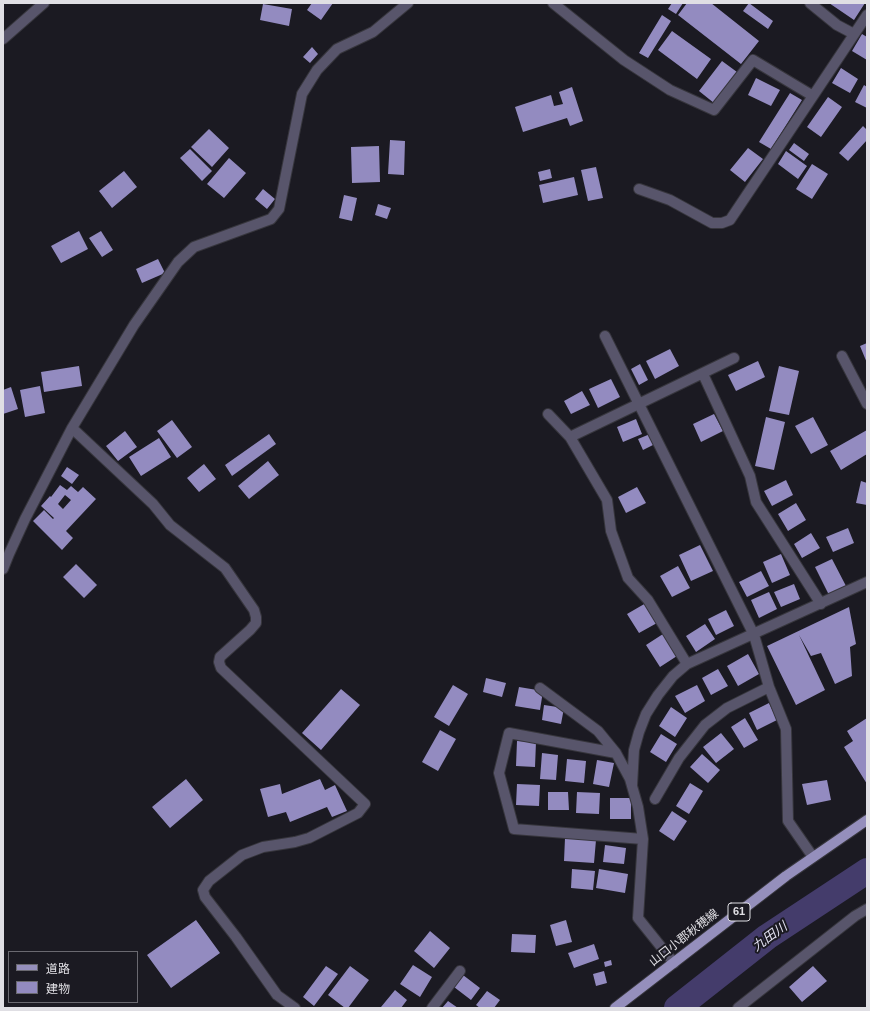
<!DOCTYPE html>
<meta charset="utf-8">
<style>
body{margin:0}
#map{position:relative;width:870px;height:1011px;overflow:hidden;background:#1b1a22;font-family:Helvetica,"Noto Sans JP",sans-serif}
canvas{display:block}
.frame{position:absolute;inset:0;border:4px solid #e0dfe4;pointer-events:none}
.legend{position:absolute;left:8px;top:951px;width:130px;height:52px;box-sizing:border-box;background:#1b1a22;border:1px solid #6a6970;margin:0;padding:5px 7px;list-style:none;font-size:12px;color:#e0dfe4}
.legend li{display:flex;align-items:center;gap:8px;height:20px}
.legend b{width:20px;border:1px solid #6a6970}
</style>
<div id="map">
<canvas width="870" height="1011"></canvas>
<div class="frame"></div>
<ul class="legend">
<li><b style="height:5px;background:#958fbc"></b>道路</li>
<li><b style="height:11px;background:#938bc0"></b>建物</li>
</ul>
</div>
<script>
const context = document.querySelector('canvas').getContext('2d');
context.lineJoin = 'round';
function toPath(rows) {
  const path = new Path2D();
  for (const r of rows) {
    path.moveTo(r[0], r[1]);
    for (let i = 2; i < r.length; i += 2) path.lineTo(r[i], r[i + 1]);
  }
  return path;
}
function trace(path, color, width, dash) {
  context.strokeStyle = color;
  context.lineWidth = width;
  context.lineCap = dash ? 'butt' : 'round';
  context.setLineDash(dash || []);
  context.stroke(path);
}
function fillPath(path, color) {
  context.fillStyle = color;
  context.fill(path, 'evenodd');
}
function write(font, color, halo, rows, align = 'center') {
  context.font = font + ' Helvetica,"Noto Sans JP",sans-serif';
  context.lineWidth = 4;
  context.setLineDash([]);
  context.textBaseline = 'middle';
  context.strokeStyle = halo;
  context.fillStyle = color;
  for (const [text, x, y, turn = 0] of rows) {
    context.save();
    context.translate(x, y);
    context.rotate((+turn || 0) * Math.PI / 180);
    context.textAlign = isNaN(turn) ? turn : align;
    if (halo) context.strokeText(text, 0, 0);
    context.fillText(text, 0, 0);
    context.restore();
  }
}
const river = toPath([
 [677,1008,767,937,867,871]
]);
const building = toPath([
 [312,3,333,3,321,20,307,10],
 [672,3,683,3,676,14,668,9],
 [687,3,711,3,759,41,741,64,678,15],
 [749,3,773,21,768,29,743,11],
 [829,3,865,3,854,20],
 [263,4,292,9,289,26,260,20],
 [662,15,671,21,648,58,639,53],
 [672,31,711,59,697,79,658,50],
 [862,34,867,37,867,60,852,51],
 [312,47,318,54,310,63,303,57],
 [722,61,737,72,714,103,699,91],
 [841,68,858,79,850,93,832,83],
 [756,78,780,90,771,106,748,95],
 [864,85,867,87,867,108,855,102],
 [572,87,583,121,570,126,567,118,523,132,515,107,551,95,554,106,563,104,559,92],
 [790,93,802,100,771,149,759,142],
 [828,97,842,107,821,137,807,127],
 [863,126,867,130,867,140,848,161,839,153],
 [209,129,229,148,212,167,191,147],
 [390,140,405,141,404,175,388,174],
 [794,143,809,154,804,161,789,150],
 [379,146,380,182,352,183,351,147],
 [748,148,763,159,745,182,730,170],
 [190,149,212,171,202,181,180,158],
 [786,151,807,166,798,179,778,164],
 [229,158,246,173,224,198,207,184],
 [812,164,828,174,812,199,796,189],
 [596,167,603,198,588,201,581,170],
 [550,169,552,178,540,181,538,172],
 [124,171,137,187,112,208,99,191],
 [574,177,578,195,543,203,539,185],
 [263,189,275,199,267,209,255,199],
 [344,195,357,198,352,221,339,218],
 [378,204,391,208,387,219,375,215],
 [79,231,88,249,61,263,51,246],
 [101,231,113,250,102,257,89,238],
 [158,259,165,273,142,283,136,269],
 [867,343,867,363,860,346],
 [670,349,679,366,655,379,646,361],
 [758,361,765,377,736,391,728,375],
 [640,364,648,380,639,385,631,369],
 [79,366,82,386,44,392,41,372],
 [779,366,799,371,789,415,769,411],
 [611,379,620,397,598,408,589,389],
 [40,386,45,413,25,417,20,390],
 [11,387,18,409,3,414,3,390],
 [582,391,590,405,571,414,564,401],
 [714,414,723,431,701,442,693,424],
 [766,417,785,422,774,470,755,466],
 [813,417,828,445,811,454,795,426],
 [636,419,642,434,623,442,617,427],
 [172,420,192,447,177,458,157,431],
 [867,430,867,454,841,470,830,451],
 [125,431,137,447,118,461,106,446],
 [269,434,276,444,232,476,225,465],
 [650,434,655,444,643,450,638,439],
 [159,438,171,457,141,476,129,457],
 [268,461,279,475,249,499,238,486],
 [204,464,216,479,199,492,187,478],
 [67,467,79,475,72,484,61,476],
 [786,480,793,495,772,506,764,491],
 [861,481,867,483,867,505,856,503],
 [60,485,67,490,71,486,78,492,83,487,96,499,66,531,73,538,62,550,33,521,44,510,53,519,54,518,41,506,50,496,51,497],
 [65,495,71,500,63,509,58,504],
 [637,487,646,503,626,513,618,497],
 [796,503,806,520,788,531,778,514],
 [848,528,854,543,833,552,826,537],
 [811,533,820,548,802,558,794,544],
 [700,545,713,571,691,581,679,555],
 [781,554,790,575,772,583,763,562],
 [832,559,846,586,829,595,815,567],
 [76,564,97,585,84,598,63,577],
 [678,566,690,588,672,597,660,576],
 [761,571,769,586,747,597,739,582],
 [794,584,800,599,781,607,774,592],
 [769,592,777,609,759,618,751,600],
 [646,603,657,623,639,633,627,614],
 [849,607,856,644,850,647,852,676,835,684,821,653,811,656,799,635,825,690,796,705,767,646],
 [726,610,734,626,716,635,708,619],
 [705,624,715,639,696,652,686,636],
 [663,634,677,656,660,667,646,645],
 [748,654,759,674,738,686,727,666],
 [718,669,728,686,711,695,702,678],
 [486,678,506,683,502,697,483,692],
 [453,685,468,694,449,726,434,717],
 [697,685,705,701,685,713,675,696],
 [519,687,543,691,540,710,515,706],
 [341,689,360,705,321,750,302,733],
 [769,703,777,720,757,730,749,713],
 [544,705,564,708,561,724,542,720],
 [671,707,687,718,675,737,659,726],
 [745,718,758,740,744,748,731,727],
 [867,718,867,784,844,747,853,741,847,731],
 [440,730,456,739,438,771,422,762],
 [721,733,734,749,716,763,703,747],
 [661,734,677,744,666,762,650,752],
 [517,741,536,742,535,767,516,766],
 [542,753,558,755,556,780,540,779],
 [702,754,720,770,708,783,690,767],
 [567,759,586,761,584,783,565,781],
 [597,760,614,763,609,787,593,784],
 [186,779,203,800,170,828,152,807],
 [320,779,325,790,335,785,347,811,332,817,327,807,290,822,286,812,268,817,260,789,280,784,282,794],
 [827,780,831,800,807,805,802,784],
 [690,783,703,791,689,814,676,806],
 [517,784,540,785,539,806,516,805],
 [548,792,568,792,569,810,548,810],
 [577,792,600,793,599,814,576,813],
 [610,798,631,798,631,819,610,819],
 [672,811,687,821,674,841,659,831],
 [565,838,596,840,594,863,564,861],
 [605,845,626,848,624,864,603,862],
 [572,869,595,871,593,890,571,888],
 [599,869,628,874,625,893,596,888],
 [196,920,220,953,171,988,147,955],
 [566,920,572,942,556,946,550,925],
 [430,931,450,948,434,968,414,951],
 [512,934,536,935,535,953,511,952],
 [594,944,599,959,574,968,568,953],
 [611,960,612,965,605,967,604,962],
 [413,965,432,977,420,997,400,984],
 [326,966,338,974,314,1006,303,997],
 [350,966,369,980,348,1008,345,1008,328,995],
 [813,966,827,981,802,1002,789,987],
 [604,971,607,983,596,986,593,974],
 [463,975,480,988,471,1000,454,987],
 [395,990,407,1000,401,1008,383,1008,381,1007],
 [487,991,500,1000,494,1008,480,1008,476,1005],
 [448,1001,458,1008,442,1008]
]);
const street = toPath([
 [553,3,624,60,670,90,714,110,753,60,813,96,867,15],
 [810,3,837,25,854,34],
 [3,39,44,3],
 [639,189,670,200,712,223,722,223,730,220,813,96],
 [605,336,754,635,769,687,786,729,788,821,813,857],
 [842,356,867,404],
 [703,374,750,476,756,502,821,604],
 [548,414,570,437,607,500,611,531,628,578,648,600,687,664],
 [72,428,153,504,170,525,225,568,254,610,256,617,256,623,250,630,220,657,219,662,221,668,365,804,358,813,309,838,295,842,263,847,242,855,209,881,203,890,205,897,236,937,277,995,295,1008],
 [570,437,734,358],
 [3,569,9,554,25,519,72,428,134,325,178,262,194,247,271,219,279,209,302,94,317,70,337,49,373,32,408,3],
 [540,688,598,731,616,753,630,779,638,807,643,839,638,918,674,963],
 [616,753,509,733,499,773,514,829,643,839],
 [632,786,634,750,639,732,646,714,658,695,673,676,687,664,867,582],
 [655,799,679,758,705,725,727,708,769,687],
 [432,1008,460,971],
 [738,1008,855,916,867,909]
]);
const primary = toPath([
 [615,1008,786,876,867,820]
]);
const shields = [
 [739,912,22]
];
const shieldNames = [
 ["61",739,912]
];
const streetNames = [
 ["山口小郡秋穂線",684,938,-38]
];
const waterNames = [
 ["九田川",770,937,-36]
];
trace(river, '#443c6b', 26);
fillPath(building, '#938bc0');
trace(street, '#37363d', 12);
trace(primary, '#37363d', 12);
trace(street, '#58556b', 10);
trace(primary, '#958fbc', 10);
for (const [x, y, w] of shields) {
  const box = new Path2D();
  box.roundRect(x - w / 2, y - 9, w, 18, 3);
  context.fillStyle = '#1b1a22';
  context.fill(box);
  trace(box, '#e0dfe4', 1);
}
write('bold 11px', '#e0dfe4', null, shieldNames);
write('12px', '#e0dfe4', '#1b1a22', streetNames);
write('italic 13px', '#e3e2f2', '#1b1a22', waterNames);
</script>
